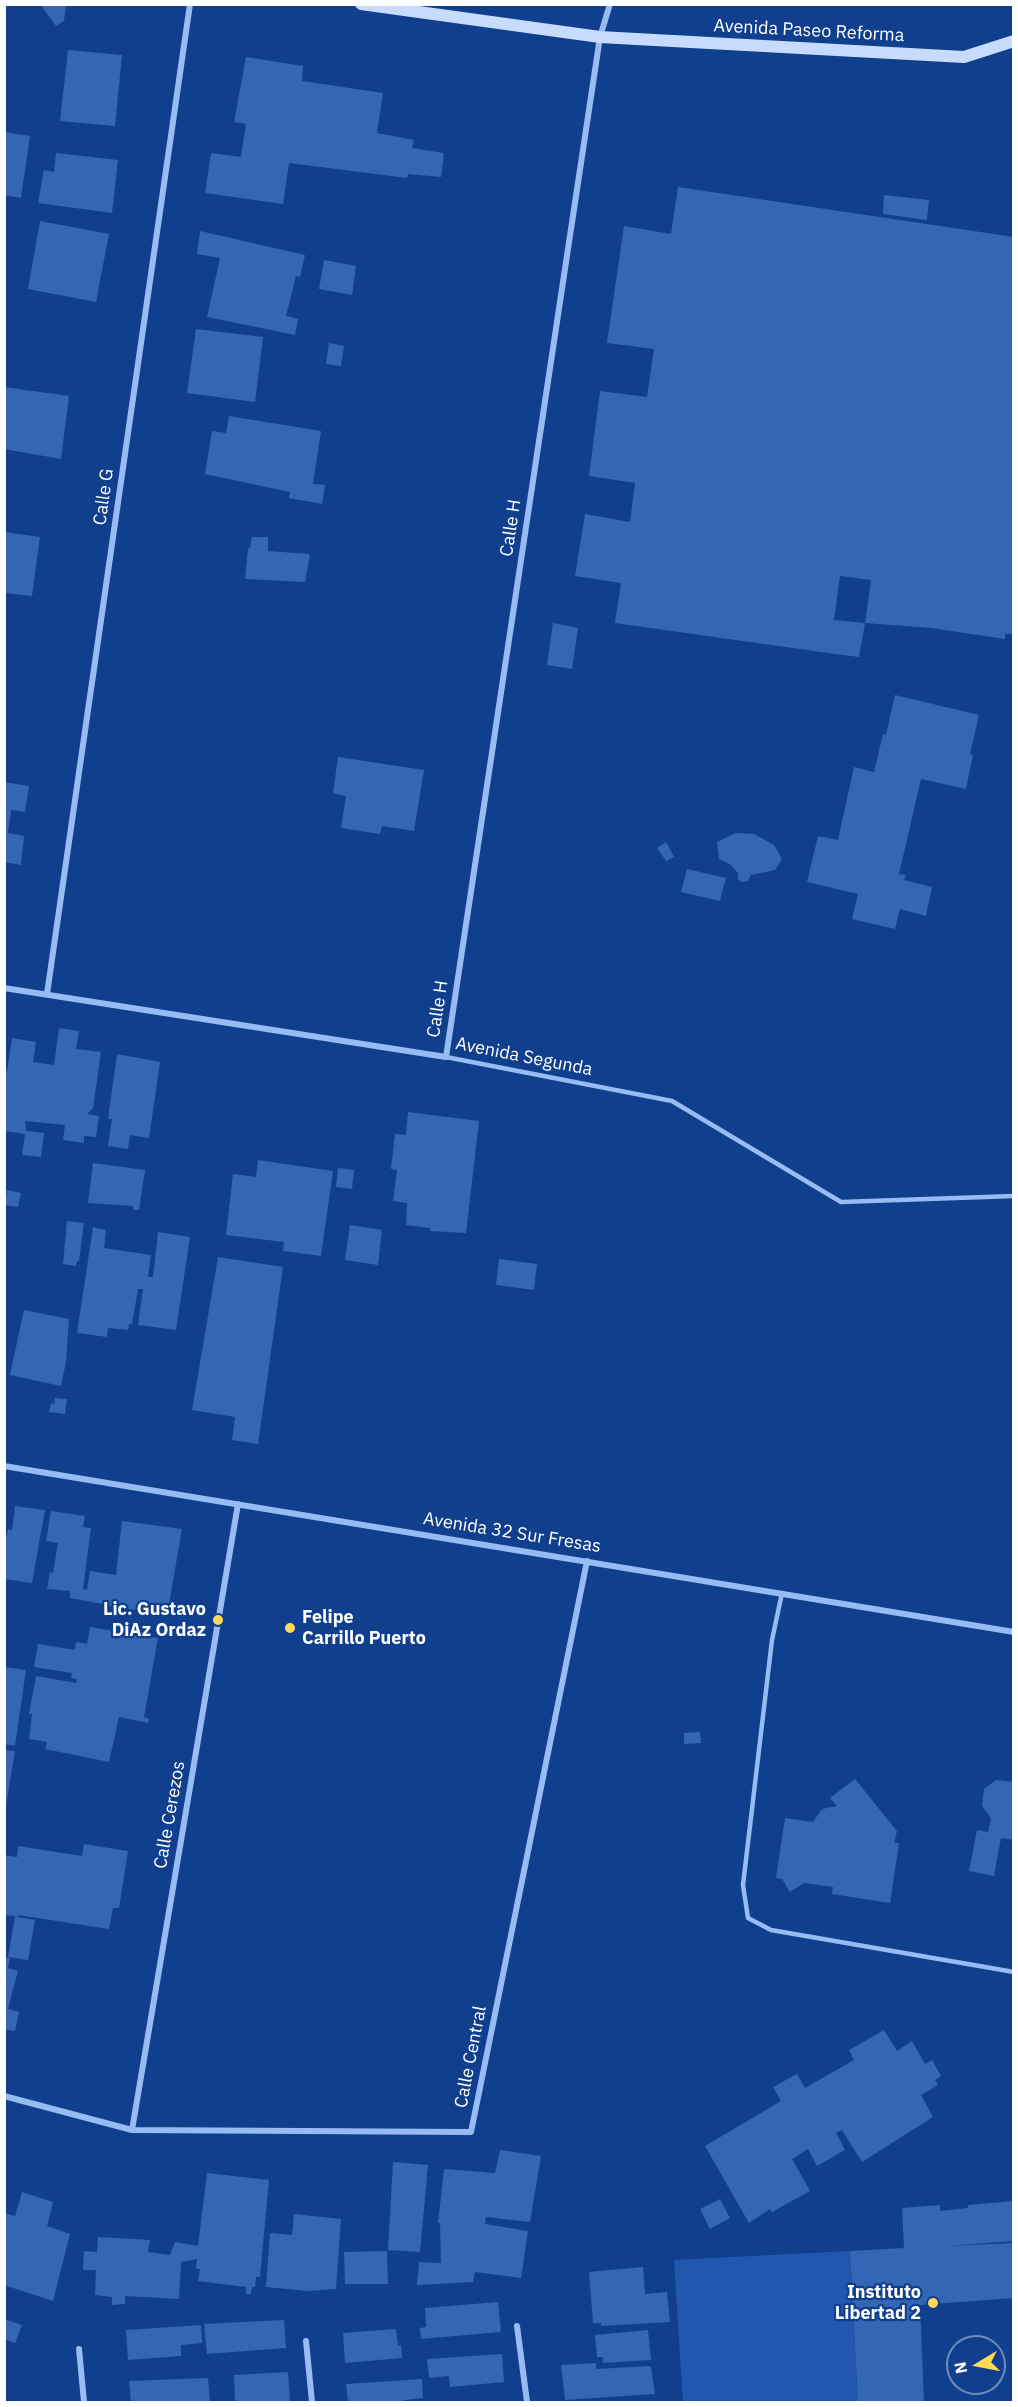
<!DOCTYPE html>
<style>
body{margin:0}
#map{position:relative;width:1018px;height:2407px;overflow:hidden;background:#103f8e;font-family:"IBM Plex Sans",sans-serif}
canvas{display:block}
.frame{position:absolute;inset:0;border:6px solid #fff;pointer-events:none}
.north{position:absolute;left:946px;top:2335px;width:60px;height:60px;box-sizing:border-box;background:#103f8e;border:2px solid #708cbb;border-radius:50%;rotate:260deg;font-size:16px;font-weight:700;line-height:24px;text-align:center;color:#fff}
.north::after{content:'';display:block;margin:auto;width:21px;height:27px;background:#ffd959;clip-path:polygon(50% 0,100% 100%,50% 72%,0 100%)}
</style>
<div id="map">
<canvas width="1018" height="2407"></canvas>
<div class="frame"></div>
<div class="north">N</div>
</div>
<script>
const context = document.querySelector('canvas').getContext('2d');
context.lineJoin = 'round';
function fillPath(path, color) {
  context.fillStyle = color;
  context.fill(path, 'evenodd');
}
function toPath(rows) {
  const path = new Path2D();
  for (const r of rows) {
    path.moveTo(r[0], r[1]);
    for (let i = 2; i < r.length; i += 2) path.lineTo(r[i], r[i + 1]);
  }
  return path;
}
function trace(path, color, width, dash) {
  context.strokeStyle = color;
  context.lineWidth = width;
  context.lineCap = dash ? 'butt' : 'round';
  context.setLineDash(dash || []);
  context.stroke(path);
}
function write(font, color, halo, rows, align = 'center') {
  context.font = font + ' "IBM Plex Sans",sans-serif';
  context.lineWidth = 4.5;
  context.setLineDash([]);
  context.textBaseline = 'middle';
  context.strokeStyle = halo;
  context.fillStyle = color;
  for (const [text, x, y, turn = 0] of rows) {
    context.save();
    context.translate(x, y);
    context.rotate((+turn || 0) * Math.PI / 180);
    context.textAlign = isNaN(turn) ? turn : align;
    if (halo) context.strokeText(text, 0, 0);
    context.fillText(text, 0, 0);
    context.restore();
  }
}
const green = toPath([
 [850,2251,858,2402,683,2402,674,2260]
]);
const building = toPath([
 [40,4,66,4,64,21,56,26],
 [68,50,122,55,115,126,60,121],
 [246,57,303,66,302,81,383,93,377,133,414,140,412,148,444,153,441,177,408,174,407,178,289,163,283,204,205,193,211,153,241,157,246,124,234,122],
 [4,132,30,136,21,198,4,195],
 [56,153,118,160,112,213,38,203,44,170,54,172],
 [678,187,1014,237,1014,634,1005,634,1005,639,931,628,865,623,871,580,840,576,834,620,865,623,859,657,828,653,615,623,621,583,575,576,585,514,630,522,635,483,589,476,600,391,647,397,654,349,607,343,624,226,671,234],
 [884,195,929,200,927,220,883,214],
 [40,221,109,234,96,302,28,289],
 [200,231,305,255,300,277,296,276,286,316,298,319,295,335,207,317,220,258,197,254],
 [324,260,356,266,352,295,319,289],
 [196,329,263,337,255,402,187,393],
 [329,343,344,346,341,366,326,364],
 [4,387,69,396,61,459,4,449],
 [229,416,321,431,313,484,325,485,322,504,289,498,290,492,205,474,212,431,226,433],
 [4,532,40,537,32,596,4,593],
 [252,537,268,537,268,551,310,554,305,582,245,579,248,548,250,549],
 [553,623,578,628,572,669,547,665],
 [895,695,979,715,970,754,973,755,966,789,921,779,899,874,906,875,904,880,932,887,926,916,900,909,895,929,852,919,858,894,807,882,818,836,838,840,854,767,874,772,883,734,886,735],
 [338,757,424,770,414,831,382,826,380,834,341,828,346,796,333,793],
 [4,782,29,786,25,812,11,810,8,833,24,836,21,865,4,862],
 [736,833,754,834,774,845,782,859,775,870,751,875,748,881,742,882,738,879,738,873,731,865,719,859,717,842],
 [666,842,674,857,666,861,657,848],
 [687,869,726,878,720,901,681,892],
 [59,1028,79,1031,76,1049,101,1052,93,1108,87,1114,99,1116,96,1137,84,1136,84,1143,63,1140,65,1125,25,1121,26,1131,44,1133,41,1157,22,1155,25,1134,4,1131,4,1070,7,1071,12,1038,36,1042,33,1062,54,1065],
 [117,1054,160,1062,149,1138,130,1135,128,1149,108,1146,112,1119,108,1119],
 [408,1112,479,1121,466,1233,430,1231,430,1228,406,1225,407,1203,393,1201,397,1170,391,1169,395,1134,406,1135],
 [258,1160,333,1171,321,1256,283,1251,284,1242,226,1235,233,1174,256,1177],
 [93,1163,145,1170,139,1210,133,1210,133,1206,88,1203],
 [338,1168,354,1170,352,1189,336,1187],
 [7,1190,21,1193,18,1207,5,1205],
 [67,1221,84,1223,79,1261,77,1261,76,1266,63,1264],
 [350,1225,382,1230,378,1265,345,1260],
 [93,1227,106,1230,104,1248,151,1255,148,1277,153,1277,158,1232,190,1237,176,1330,138,1325,143,1289,138,1289,132,1324,129,1324,128,1330,108,1328,107,1337,77,1333],
 [218,1257,283,1267,258,1444,232,1440,235,1417,192,1410],
 [499,1259,537,1264,534,1290,496,1285],
 [24,1310,69,1319,66,1362,61,1386,10,1375],
 [55,1398,67,1399,65,1414,49,1412,51,1403,54,1404],
 [15,1506,45,1510,32,1583,4,1579,4,1547,8,1529,12,1530],
 [51,1511,85,1516,83,1527,91,1528,83,1589,87,1590,90,1571,116,1575,122,1521,182,1529,167,1616,70,1598,70,1591,47,1589,50,1572,53,1573,58,1543,46,1541],
 [90,1627,158,1638,144,1717,149,1719,148,1723,119,1717,109,1762,45,1749,47,1742,29,1739,32,1714,29,1714,36,1676,76,1683,77,1679,71,1678,72,1673,34,1667,38,1644,75,1650,76,1642,87,1644],
 [4,1667,26,1670,15,1746,4,1744],
 [700,1732,701,1743,684,1744,684,1733],
 [4,1750,15,1751,6,1806,4,1806],
 [855,1779,897,1831,894,1843,899,1843,890,1903,832,1894,833,1887,804,1883,790,1892,782,1879,776,1878,785,1818,813,1822,822,1809,837,1806,830,1798],
 [996,1780,1014,1782,1014,1840,1001,1838,994,1876,969,1871,977,1830,988,1832,991,1818,982,1806,984,1789],
 [84,1844,128,1851,119,1908,113,1908,109,1929,18,1915,18,1917,35,1920,28,1960,8,1957,15,1916,4,1915,4,1855,17,1857,18,1846,82,1856],
 [4,1957,10,1958,8,1968,18,1971,8,2009,19,2012,15,2031,4,2029],
 [884,2030,897,2051,912,2041,925,2064,932,2060,941,2076,935,2080,938,2085,921,2095,933,2117,862,2162,842,2130,836,2133,845,2150,817,2166,808,2149,792,2159,810,2191,772,2212,770,2209,749,2223,705,2146,781,2101,773,2087,797,2074,805,2088,854,2060,849,2050],
 [500,2150,541,2156,530,2222,486,2217,485,2224,528,2231,521,2278,475,2272,473,2282,417,2285,419,2262,441,2263,440,2223,438,2223,444,2169,495,2173],
 [393,2162,428,2165,420,2252,388,2250],
 [207,2173,269,2180,260,2277,256,2277,255,2287,252,2287,251,2294,246,2294,246,2287,198,2281,200,2269,196,2269,197,2259,181,2262,179,2299,125,2296,125,2304,112,2305,112,2297,95,2295,96,2270,83,2270,84,2251,97,2252,98,2237,150,2240,148,2252,170,2255,175,2242,198,2246],
 [22,2192,53,2202,47,2226,70,2234,53,2301,4,2285,4,2213,15,2216],
 [720,2199,730,2218,710,2229,700,2209],
 [1014,2201,1014,2241,946,2246,1014,2243,1014,2298,920,2305,924,2402,858,2402,850,2251,904,2248,902,2208,940,2205,940,2211,968,2208,968,2205],
 [294,2214,341,2219,336,2289,308,2291,266,2287,270,2233,292,2235],
 [387,2251,388,2284,345,2284,344,2252],
 [643,2267,645,2294,667,2292,670,2322,601,2326,601,2323,593,2323,589,2272],
 [498,2302,501,2332,421,2339,420,2328,426,2327,425,2308],
 [4,2319,22,2325,15,2343,4,2339],
 [284,2320,286,2348,207,2354,204,2324],
 [201,2325,202,2343,181,2345,181,2356,128,2360,126,2330],
 [396,2329,398,2346,401,2345,402,2358,345,2363,343,2333],
 [648,2330,651,2360,603,2363,603,2357,597,2357,595,2335],
 [502,2354,504,2382,450,2387,449,2376,429,2378,427,2359],
 [596,2363,596,2369,651,2366,655,2394,565,2400,561,2365],
 [288,2372,290,2401,235,2402,234,2375],
 [208,2378,210,2402,131,2402,129,2381],
 [422,2379,423,2398,404,2400,404,2402,348,2402,346,2384]
]);
const lane = toPath([
 [446,1057,672,1101,841,1202,1014,1196],
 [782,1593,772,1640,743,1885,748,1918,771,1930,1014,1972]
]);
const street = toPath([
 [4,988,446,1057,600,37,610,4],
 [47,994,190,4],
 [4,1466,1014,1632],
 [4,2096,132,2130,471,2132,587,1561],
 [132,2130,238,1504],
 [517,2326,527,2402],
 [306,2341,312,2402],
 [79,2349,84,2402]
]);
const secondary = toPath([
 [361,4,600,37,964,57,1014,41]
]);
const markers = [
 [218,1620,6,"#ffd959"],
 [290,1628,6,"#ffd959"],
 [933,2303,6,"#ffd959"]
];
const streetNames = [
 ["Avenida Paseo Reforma",809,31,3],
 ["Calle G",104,497,-82],
 ["Calle H",511,528,-81],
 ["Calle H",438,1009,-81],
 ["Avenida Segunda",524,1057,11],
 ["Avenida 32 Sur Fresas",512,1533,9],
 ["Calle Cerezos",170,1815,-80],
 ["Calle Central",471,2057,-79]
];
const poiNames = [
 ["Lic. Gustavo",206,1610],
 ["DiAz Ordaz",206,1631],
 ["Felipe",302,1618,"left"],
 ["Carrillo Puerto",302,1639,"left"],
 ["Instituto",921,2293],
 ["Libertad 2",921,2314]
];
fillPath(green, '#2158ad');
fillPath(building, '#3466b5');
trace(lane, '#97bbf3', 4.5);
trace(street, '#97bbf3', 6);
trace(secondary, '#c7dbfd', 12);
for (const [x, y, r, color] of markers) {
  const dot = new Path2D();
  dot.arc(x, y, r, 0, 2 * Math.PI);
  context.fillStyle = color;
  context.fill(dot);
  trace(dot, '#103f8e', 2);
}
write('18px', '#fff', '#103f8e', streetNames);
write('bold 18px', '#fff', '#103f8e', poiNames, 'right');
</script>
